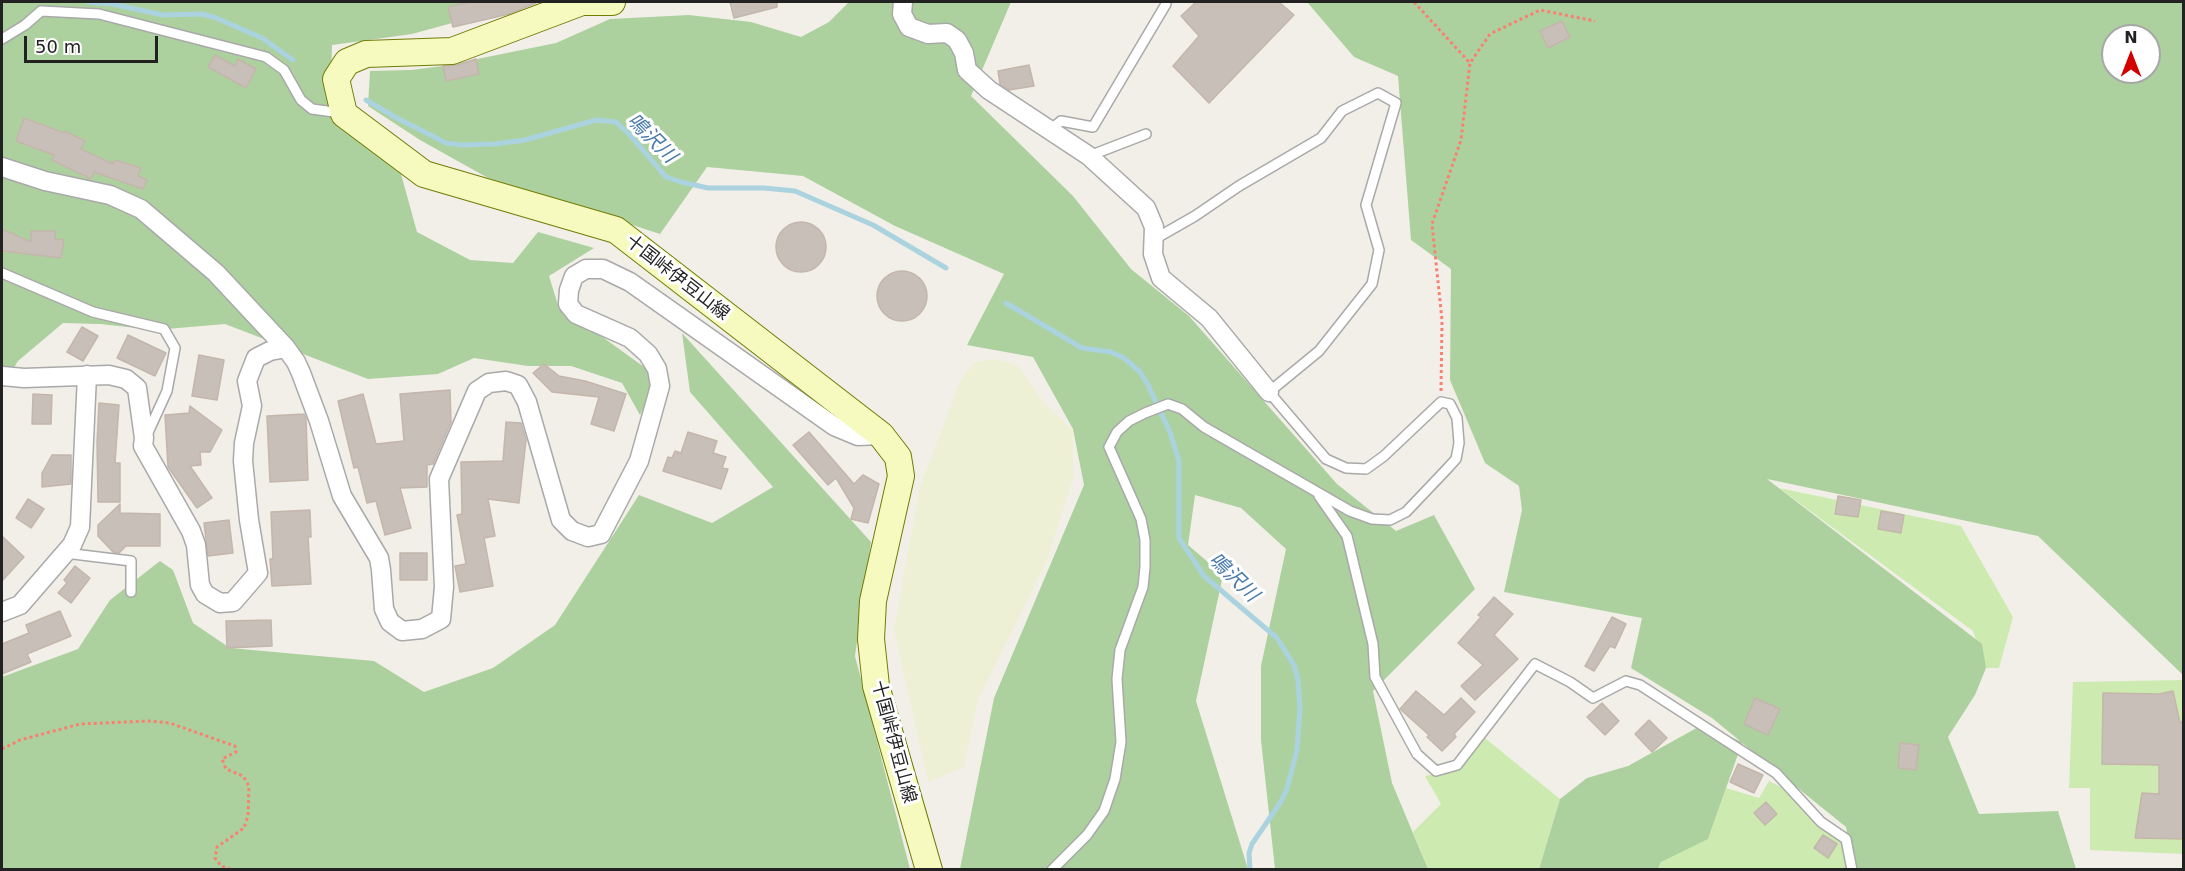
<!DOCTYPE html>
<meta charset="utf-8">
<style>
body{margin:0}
#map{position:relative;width:2185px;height:871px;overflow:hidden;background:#f2efe9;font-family:"DejaVu Sans",sans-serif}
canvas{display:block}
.frame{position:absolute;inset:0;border:3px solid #222;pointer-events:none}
.north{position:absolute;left:2101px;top:24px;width:60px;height:60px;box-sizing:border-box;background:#fff;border:2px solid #a7a7a7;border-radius:50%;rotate:0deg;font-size:16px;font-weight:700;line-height:24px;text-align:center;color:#222}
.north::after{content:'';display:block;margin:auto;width:21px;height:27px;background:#d40000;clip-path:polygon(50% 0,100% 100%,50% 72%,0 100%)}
.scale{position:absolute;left:24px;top:36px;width:134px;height:27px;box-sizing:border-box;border:3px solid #222;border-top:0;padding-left:8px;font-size:18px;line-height:21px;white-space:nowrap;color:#222;-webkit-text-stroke:4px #fff;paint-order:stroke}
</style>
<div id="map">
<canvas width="2185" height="871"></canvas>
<div class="frame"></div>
<div class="north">N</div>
<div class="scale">50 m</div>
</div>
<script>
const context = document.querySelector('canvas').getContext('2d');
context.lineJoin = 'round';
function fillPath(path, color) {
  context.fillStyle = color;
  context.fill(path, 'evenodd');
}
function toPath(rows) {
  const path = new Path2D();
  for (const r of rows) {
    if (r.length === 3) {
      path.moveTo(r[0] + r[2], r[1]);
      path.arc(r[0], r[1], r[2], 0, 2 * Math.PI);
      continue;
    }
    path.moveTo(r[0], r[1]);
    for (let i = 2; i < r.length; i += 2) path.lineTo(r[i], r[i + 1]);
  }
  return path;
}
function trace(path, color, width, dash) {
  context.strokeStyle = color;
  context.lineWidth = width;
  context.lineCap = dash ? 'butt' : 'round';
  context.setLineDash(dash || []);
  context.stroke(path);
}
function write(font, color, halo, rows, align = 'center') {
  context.font = font + ' "DejaVu Sans","Noto Sans JP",sans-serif';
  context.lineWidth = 6;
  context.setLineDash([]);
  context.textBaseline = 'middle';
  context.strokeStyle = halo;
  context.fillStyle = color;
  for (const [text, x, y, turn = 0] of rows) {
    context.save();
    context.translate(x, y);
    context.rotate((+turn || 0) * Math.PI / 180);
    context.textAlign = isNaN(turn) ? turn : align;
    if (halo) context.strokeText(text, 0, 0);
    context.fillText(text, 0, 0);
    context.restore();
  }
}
const farmland = toPath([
 [995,359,1018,366,1046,405,1073,430,1073,479,1047,561,978,700,964,767,928,782,894,630,919,490,960,381,974,362]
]);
const grass = toPath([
 [1779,488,1961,526,2013,617,1999,668,1986,668,1973,631],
 [2183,680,2183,854,2090,850,2090,788,2069,788,2073,682],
 [1480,734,1560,799,1539,869,1428,869,1413,832,1441,804,1425,776,1456,770],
 [1769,781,1796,795,1846,839,1847,869,1658,870,1661,862,1710,834,1726,788,1759,798]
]);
const forest = toPath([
 [2,2,529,2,412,34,332,45,331,86,339,126,401,174,417,232,470,260,513,263,538,232,594,248,549,276,558,305,658,377,640,415,622,383,571,366,528,366,474,358,438,374,368,379,225,324,155,330,100,324,63,323,18,361,2,387],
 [849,2,1011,2,971,96,1073,196,1131,269,1189,316,1337,484,1396,531,1434,515,1475,589,1373,691,1392,783,1428,869,1275,869,1261,740,1261,666,1286,549,1241,508,1195,495,1188,545,1223,575,1196,701,1248,869,960,869,994,698,1084,485,1073,429,1033,357,967,345,1004,274,895,226,803,176,707,167,660,234,488,178,420,140,368,106,370,71,411,70,443,66,556,43,610,19,689,15,751,22,801,37,829,22],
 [1307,2,2183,2,2183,675,2038,536,1767,479,1982,644,1986,668,1975,695,1948,737,1979,814,2058,811,2076,869,1854,869,1846,827,1742,743,1708,839,1661,862,1658,869,1539,869,1560,799,1587,778,1628,766,1702,725,1740,741,1712,718,1631,668,1642,618,1504,592,1522,510,1519,486,1485,463,1450,380,1451,269,1411,240,1398,76,1354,57],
 [2113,36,2149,36,2149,72,2113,72],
 [682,333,871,542,855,656,910,869,2,870,2,677,78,649,110,600,160,561,173,570,193,623,230,648,374,661,424,692,493,668,555,625,639,495,712,523,773,487,690,392]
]);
const stream = toPath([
 [88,2,112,4,163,15,201,14,214,17,262,38,293,60],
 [366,100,395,117,446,143,462,145,495,144,525,140,596,120,616,122,630,135,666,177,681,182,708,188,764,188,795,191,873,225,946,268],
 [1006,303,1082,348,1111,352,1124,358,1140,372,1148,385,1170,432,1179,461,1179,538,1204,576,1277,638,1294,665,1298,680,1300,709,1297,750,1287,789,1280,803,1252,844,1249,853,1250,870]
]);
const building = toPath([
 [470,2,536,2,536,3,509,14,453,27,448,7,470,2],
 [730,2,777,2,777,7,734,18,730,2],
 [1196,2,1279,2,1294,15,1209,103,1173,66,1199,36,1181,16,1196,2],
 [1562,21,1570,37,1548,48,1540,31,1562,21],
 [215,55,235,66,238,59,256,69,246,88,208,67,215,55],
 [476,59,479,74,446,81,443,66,457,65,476,59],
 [1029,65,1034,86,1009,90,1000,84,998,71,1029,65],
 [24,118,64,133,65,131,85,141,81,149,113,164,115,160,141,168,138,176,147,180,143,189,94,172,91,179,52,160,54,155,16,141,24,118],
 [801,247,25],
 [2,229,31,242,31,231,55,231,55,239,64,240,61,258,2,251,2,229],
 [902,296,25],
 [82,327,98,336,83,361,67,352,82,327],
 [128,335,166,353,155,376,117,358,128,335],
 [199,355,224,360,217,400,192,396,199,355],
 [544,364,559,376,585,381,626,394,614,431,591,424,599,397,552,392,533,373,544,364],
 [450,390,451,422,433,464,427,465,427,487,400,488,411,528,385,535,376,501,367,503,358,467,354,468,338,401,363,394,376,444,404,441,400,394,450,390],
 [33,394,52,395,51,424,32,424,33,394],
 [99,403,119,405,115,463,120,463,120,502,98,502,97,443,99,403],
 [190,406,222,430,210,452,200,452,201,465,190,466,212,498,197,508,168,467,165,415,189,413,190,406],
 [304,414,306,419,308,480,270,482,267,416,304,414],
 [506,422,521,423,526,440,519,503,488,499,495,536,484,538,493,586,460,592,455,566,466,564,457,515,462,514,461,462,503,461,506,422],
 [688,432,717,441,713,453,726,457,722,468,728,469,721,489,663,471,668,457,672,458,675,451,681,453,688,432],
 [809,432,854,484,863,475,879,484,868,523,851,519,854,508,836,478,828,485,793,445,809,432],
 [52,455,71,455,71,484,42,487,42,473,52,455],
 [1838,496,1861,500,1858,517,1835,514,1838,496],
 [28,499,44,509,31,528,16,518,28,499],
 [120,504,120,513,160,514,160,546,126,546,119,553,113,552,98,536,98,525,120,504],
 [310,510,311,537,308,537,311,584,272,586,270,559,273,559,271,512,310,510],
 [1881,511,1904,515,1901,533,1878,529,1881,511],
 [229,520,233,553,208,556,204,523,229,520],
 [2,536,24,557,2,581,2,536],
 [400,553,427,553,427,580,400,580,400,553],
 [75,566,90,578,71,603,58,593,67,583,64,580,75,566],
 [1494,597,1513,614,1494,635,1518,659,1475,700,1461,686,1483,665,1458,643,1481,617,1478,615,1494,597],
 [60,611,71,636,27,654,31,662,2,674,2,644,29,633,26,625,60,611],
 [1612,617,1626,624,1615,648,1610,646,1594,671,1585,666,1612,617],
 [271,620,272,646,227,648,226,621,271,620],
 [1416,691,1444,715,1461,698,1475,712,1454,734,1456,737,1442,751,1427,737,1429,735,1400,709,1416,691],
 [2173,691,2180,723,2184,720,2184,839,2135,838,2142,793,2159,794,2159,765,2102,764,2103,693,2159,694,2173,691],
 [1755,698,1780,709,1768,735,1744,724,1755,698],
 [1602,703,1619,721,1605,735,1587,717,1602,703],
 [1649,720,1667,738,1652,752,1635,734,1649,720],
 [1900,743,1919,745,1916,770,1898,768,1900,743],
 [1738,764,1763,775,1754,793,1730,782,1738,764],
 [1766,802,1777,814,1765,825,1754,813,1766,802],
 [1823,835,1837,844,1828,858,1814,848,1823,835]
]);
const path = toPath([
 [1414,2,1470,63],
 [1441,391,1442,320,1432,224,1461,140,1470,63,1490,34,1540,10,1595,21],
 [2,749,20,740,80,724,149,721,170,723,235,746,236,752,222,759,226,769,243,776,249,786,248,816,244,828,217,847,215,858,221,866,232,870]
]);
const service = toPath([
 [2,39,25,25,41,11,99,14,266,57,284,70,301,100,312,109,341,113],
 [1050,130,1061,121,1093,127,1166,4],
 [1089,156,1146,134],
 [2,273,93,312,164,329,175,348,167,391,146,437],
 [1319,496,1347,536,1373,644,1375,677,1417,754,1436,771,1457,765,1535,664,1570,682,1593,698,1626,681,1640,685,1776,773,1821,822,1846,839,1852,870],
 [65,553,131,561,131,592],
 [1052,870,1087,835,1104,811,1115,779,1121,742,1117,679,1120,650,1143,587,1145,567,1145,540,1141,519,1109,447,1117,432,1129,421,1145,413,1168,404,1182,409,1204,427,1350,511,1372,519,1390,520,1406,512,1445,471,1456,459,1459,443,1457,418,1450,404,1441,402,1384,456,1366,469,1346,468,1326,459,1269,392,1319,351,1372,284,1379,250,1366,205,1396,103,1378,93,1342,111,1321,138,1239,186,1195,216,1153,240]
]);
const minor = toPath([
 [903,2,902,14,909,27,928,34,947,33,957,40,964,53,967,70,989,90,1089,156,1146,208,1154,227,1153,254,1161,278,1209,318,1269,392],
 [2,167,45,181,110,195,141,209,216,273,286,348,296,362,301,373,319,421,342,496,379,558,381,570,384,609,390,622,402,631,422,629,441,619,444,587,439,479,477,391,489,383,506,381,518,385,527,402,561,520,572,531,588,537,601,534,639,461,660,386,657,369,648,354,630,338,576,314,568,304,569,290,574,276,586,269,603,269,630,282,834,426,858,436,881,435],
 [2,376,24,378,109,375,126,379,137,388,144,438,143,446,191,531,196,545,200,585,205,594,220,603,233,602,258,573,249,520,243,461,244,443,252,406,247,381,256,358,270,351,286,348],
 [2,612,20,605,72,545,80,527,87,375]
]);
const secondary = toPath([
 [612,2,582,2,452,51,366,54,347,62,336,79,344,114,424,174,616,230,881,435,898,457,901,476,873,601,871,639,876,686,929,870]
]);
const streetNames = [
 ["十国峠伊豆山線",677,278,38],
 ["十国峠伊豆山線",893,742,75]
];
const waterNames = [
 ["鳴沢川",651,139,45],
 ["鳴沢川",1233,578,44]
];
fillPath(farmland, '#eef0d5');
fillPath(grass, '#cdebb0');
fillPath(forest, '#add19e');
trace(stream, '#aad3df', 5);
fillPath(building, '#c7bfb8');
trace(building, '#c4b6ab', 1.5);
trace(service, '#a9a9a9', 12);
trace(minor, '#a9a9a9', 21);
trace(secondary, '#707d05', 28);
trace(path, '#fa8072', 3, [3, 3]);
trace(service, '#fff', 9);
trace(minor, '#fff', 18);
trace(secondary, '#f7fabf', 26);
write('18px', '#222', '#fff', streetNames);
write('italic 20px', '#4a7aab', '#fff', waterNames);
</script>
